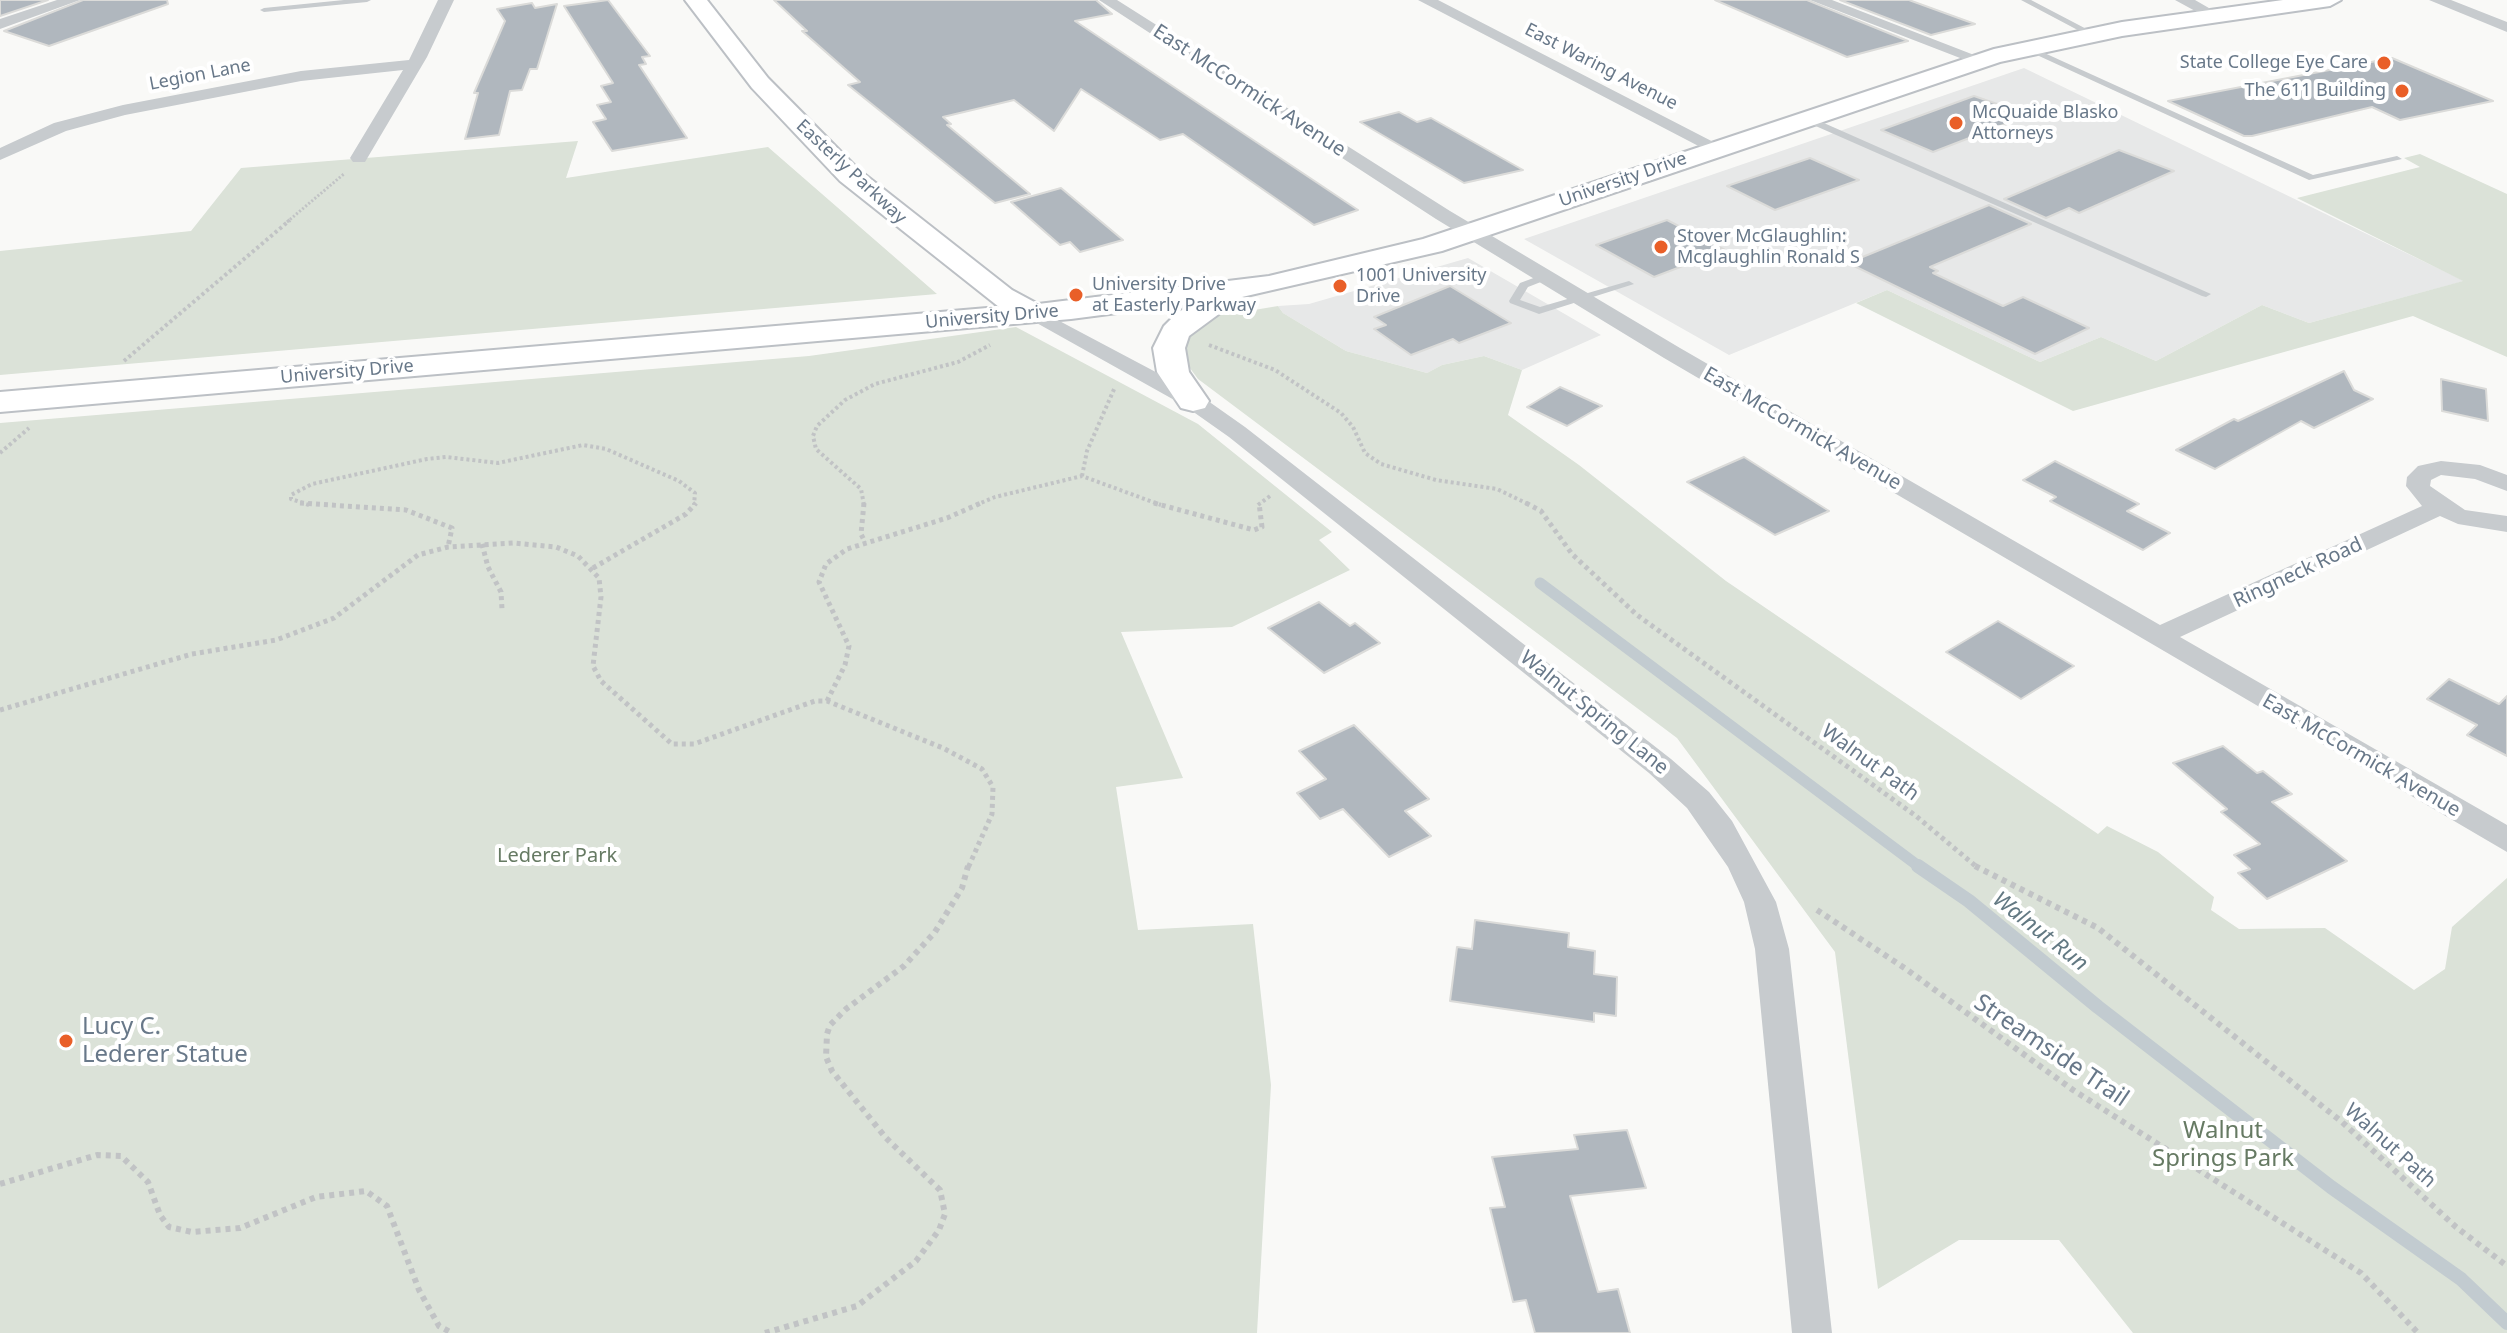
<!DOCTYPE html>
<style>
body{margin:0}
canvas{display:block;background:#f9f9f7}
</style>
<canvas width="2507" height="1333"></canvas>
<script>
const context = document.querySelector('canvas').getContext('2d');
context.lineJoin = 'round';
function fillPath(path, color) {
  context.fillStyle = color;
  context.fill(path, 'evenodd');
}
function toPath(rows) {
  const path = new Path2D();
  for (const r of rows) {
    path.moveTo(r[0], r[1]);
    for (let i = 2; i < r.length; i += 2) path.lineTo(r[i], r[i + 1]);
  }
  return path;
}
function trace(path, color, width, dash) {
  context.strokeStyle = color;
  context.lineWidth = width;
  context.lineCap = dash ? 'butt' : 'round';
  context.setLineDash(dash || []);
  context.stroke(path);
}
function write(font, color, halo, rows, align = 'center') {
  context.font = font + ' "Noto Sans",sans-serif';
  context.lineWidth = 8;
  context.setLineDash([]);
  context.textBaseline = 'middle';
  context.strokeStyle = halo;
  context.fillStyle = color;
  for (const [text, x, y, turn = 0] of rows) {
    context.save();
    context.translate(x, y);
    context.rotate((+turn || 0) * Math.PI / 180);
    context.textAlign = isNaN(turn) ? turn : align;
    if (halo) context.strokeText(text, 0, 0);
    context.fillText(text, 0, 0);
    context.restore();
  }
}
const built = toPath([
 [2024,68,2464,281,2309,323,2262,305,2156,361,2101,337,2040,362,1887,290,1729,355,1524,239],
 [1468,258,1601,335,1522,370,1484,356,1442,365,1427,373,1346,351,1283,313,1278,306,1309,304]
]);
const green = toPath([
 [578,141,566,178,768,147,937,294,0,375,0,251,191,231,241,168],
 [2420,154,2507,194,2507,357,2413,316,2073,411,1856,303,1887,290,2040,362,2101,337,2156,361,2262,305,2309,323,2463,281,2297,198,2420,167,2404,158],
 [1243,302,1254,310,1278,306,1283,313,1346,351,1427,373,1442,365,1484,356,1522,370,1508,415,1579,465,1726,581,2098,834,2107,826,2158,852,2214,897,2211,910,2239,929,2325,928,2414,990,2445,969,2452,927,2507,878,2507,1333,2133,1333,2059,1240,1959,1240,1878,1289,1835,952,1677,738,1198,379,1181,356,1185,333,1215,310],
 [1016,327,1198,424,1332,532,1319,540,1350,570,1232,627,1121,632,1183,778,1116,787,1138,930,1253,924,1271,1085,1257,1333,0,1333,0,423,809,356]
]);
const streamFar1 = toPath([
 [1540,583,1921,868]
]);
const stream = toPath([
 [1918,866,1969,901,2098,1007,2331,1187,2461,1279,2507,1323]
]);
const building = toPath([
 [0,0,48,0,0,16,0,0],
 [83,0,167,0,168,4,49,46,4,31,83,0],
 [608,0,650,56,642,57,646,64,639,65,687,138,612,151,593,122,606,119,597,105,611,102,601,86,613,83,564,6,608,0],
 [774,0,1096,0,1112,14,1075,21,1358,210,1314,225,1183,134,1160,140,1081,89,1054,131,1014,100,943,117,951,124,947,125,1030,194,995,203,848,85,860,82,802,31,807,31,774,0],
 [1715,0,1807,0,1908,41,1847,57,1715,0],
 [1840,0,1909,0,1975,24,1931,35,1840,0],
 [532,3,535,8,557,4,537,69,530,69,522,90,510,91,499,135,465,139,478,93,474,93,505,21,497,9,532,3],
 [2392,58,2493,101,2400,120,2372,107,2252,136,2244,136,2168,101,2392,58],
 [1974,96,2029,115,1933,152,1881,130,1974,96],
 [1399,112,1417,122,1431,118,1523,170,1464,183,1360,122,1399,112],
 [2119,150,2174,171,2079,213,2069,208,2046,218,2004,199,2119,150],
 [1810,158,1859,180,1775,210,1727,186,1810,158],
 [1061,188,1123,240,1080,252,1070,242,1060,245,1011,202,1061,188],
 [1989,205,2031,224,1930,267,1938,271,1933,273,2003,306,2023,297,2089,328,2035,354,1848,263,1989,205],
 [1667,220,1725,250,1654,277,1596,245,1667,220],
 [1450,286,1511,323,1459,343,1453,339,1411,355,1374,329,1386,325,1374,317,1450,286],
 [2344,371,2354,390,2373,399,2314,428,2301,421,2215,469,2176,450,2234,419,2238,421,2344,371],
 [2441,379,2486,389,2488,421,2442,411,2441,379],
 [1560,387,1602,406,1567,426,1527,407,1560,387],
 [1744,457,1829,511,1775,535,1687,482,1744,457],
 [2055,461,2139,504,2127,511,2170,533,2143,550,2050,501,2056,497,2023,480,2055,461],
 [1319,602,1350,626,1355,623,1380,643,1324,673,1268,628,1319,602],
 [1998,621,2074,666,2021,699,1946,652,1998,621],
 [2449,679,2499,704,2507,696,2507,756,2467,735,2477,725,2427,699,2449,679],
 [1354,725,1429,799,1405,811,1431,836,1389,857,1343,809,1320,819,1297,793,1326,779,1299,751,1354,725],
 [2223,746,2257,773,2263,771,2292,794,2272,802,2347,861,2267,899,2238,873,2250,869,2234,855,2260,844,2221,812,2227,809,2173,763,2223,746],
 [1475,920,1569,933,1568,947,1595,951,1594,974,1617,977,1616,1016,1594,1013,1594,1022,1450,1001,1457,947,1472,949,1475,920],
 [1627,1130,1646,1188,1570,1196,1598,1292,1618,1289,1630,1333,1535,1333,1526,1300,1513,1302,1490,1208,1505,1207,1492,1157,1578,1149,1574,1135,1627,1130]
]);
const pathFar3 = toPath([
 [287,222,345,173]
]);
const pathFar2 = toPath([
 [1209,345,1275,370,1341,413,1353,427,1365,453,1381,464,1436,480,1497,489,1530,505],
 [124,361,290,220],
 [0,453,29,428],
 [1082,476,1087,451,1115,387],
 [309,505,291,499,291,495,312,484,427,459,446,457,498,463,583,445,606,449,679,481,695,493,694,505],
 [864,505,861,489,816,449,813,436,817,426,845,400,875,384,958,362,990,345],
 [976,505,995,497,1082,476,1161,505],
 [1258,505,1270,496]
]);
const pathFar1 = toPath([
 [300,503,406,510,452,528,448,547],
 [864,503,861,534,865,542],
 [1154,503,1254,530,1262,527,1259,503],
 [1526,503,1541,511,1572,554,1637,615,1916,816,1978,868],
 [482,544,488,567,501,592,502,609],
 [593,568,686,514,696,503],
 [827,701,845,665,849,646,819,582,826,564,847,549,947,518,981,503],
 [0,710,192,654,276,640,334,618,418,555,448,547,513,543,556,547,578,556,599,578,601,597,593,666,601,681,672,744,694,744,815,701,827,701,943,748,982,769,993,787,992,814,968,868]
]);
const path = toPath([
 [1975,866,2098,928,2342,1122,2456,1227,2507,1266],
 [1817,910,1906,969,2073,1090,2361,1273,2418,1333],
 [0,1184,97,1155,121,1156,148,1182,160,1215,169,1227,192,1232,240,1228,316,1197,366,1191,387,1206,419,1290,439,1326,452,1333],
 [765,1333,857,1306,916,1261,939,1230,945,1214,940,1190,886,1138,832,1071,826,1057,827,1034,830,1025,846,1009,904,966,935,932,962,888,968,866]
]);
const service = toPath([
 [344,0,371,0,367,2,264,12,260,10,264,8,344,0],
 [2021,0,2031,0,2096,34,2089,36,2021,0],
 [2029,46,2313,175,2397,156,2402,159,2309,180,2026,50,2025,48,2029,46],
 [1802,116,1808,116,2211,294,2206,297,2202,296,1802,120,1802,116],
 [1547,273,1552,276,1551,278,1528,287,1520,300,1540,307,1629,281,1634,284,1539,314,1510,303,1509,301,1520,283,1547,273]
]);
const minor = toPath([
 [57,0,80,0,0,29,0,19,57,0],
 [438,0,454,0,427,57,365,162,353,162,350,158,403,70,301,81,125,115,66,131,0,160,0,148,54,123,123,105,301,71,409,60,438,0],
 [1099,0,1117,0,1450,211,1680,348,2160,625,2422,506,2406,486,2407,477,2418,466,2441,461,2480,465,2507,475,2507,491,2475,479,2441,475,2431,480,2430,486,2465,510,2507,516,2507,532,2458,524,2440,516,2180,637,2507,825,2507,852,1664,358,1436,219,1099,0],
 [1418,0,1438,0,1725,148,1716,153,1710,152,1418,0],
 [1810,0,1832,0,1987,60,1973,63,1810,0],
 [2175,0,2195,0,2221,15,2208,18,2175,0],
 [2429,0,2451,0,2507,22,2507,32,2429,0],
 [1033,307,1201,396,1245,427,1671,759,1709,792,1732,821,1776,902,1789,949,1832,1333,1792,1333,1755,949,1744,902,1728,867,1687,808,1649,773,1229,437,1185,406,1026,317,1022,313,1026,309,1033,307]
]);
const secondary = toPath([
 [685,0,707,0,768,78,858,169,1012,290,1038,304,1269,276,1423,239,1994,49,2122,22,2283,0,2341,0,2330,6,2122,36,2000,62,1442,251,1242,297,1189,336,1185,348,1189,372,1209,401,1205,408,1193,411,1181,408,1157,372,1153,348,1164,326,1177,313,1194,303,1071,319,0,412,0,392,999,307,840,181,752,88,685,0]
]);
const markers = [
 [2384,63,8,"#e95f28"],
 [2402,91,8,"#e95f28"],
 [1956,123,8,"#e95f28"],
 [1661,247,8,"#e95f28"],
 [1340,286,8,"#e95f28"],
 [1076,295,8,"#e95f28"],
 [66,1041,8,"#e95f28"]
];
const farPoinames = [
 ["State College Eye Care",2368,63,"right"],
 ["The 611 Building",2386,91,"right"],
 ["McQuaide Blasko",1972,113],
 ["Attorneys",1972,134],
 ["Stover McGlaughlin:",1677,237],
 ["Mcglaughlin Ronald S",1677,258],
 ["1001 University",1356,276],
 ["Drive",1356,297],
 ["University Drive",1092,285],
 ["at Easterly Parkway",1092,306]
];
const farStreetnames = [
 ["East Waring Avenue",1601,67,27],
 ["Legion Lane",200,75,-11],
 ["Easterly Parkway",851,172,43],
 ["University Drive",1623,180,-19],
 ["University Drive",992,317,-5],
 ["University Drive",347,372,-5]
];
const streetNames = [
 ["East McCormick Avenue",1249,91,33],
 ["East McCormick Avenue",1802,429,30],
 ["Ringneck Road",2298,573,-25],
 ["Walnut Spring Lane",1594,713,39],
 ["East McCormick Avenue",2361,756,30],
 ["Walnut Path",1870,763,36],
 ["Walnut Path",2390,1146,42]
];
const parkNames = [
 ["Lederer Park",557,856]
];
const waterNames = [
 ["Walnut Run",2040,932,38]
];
const nearPoinames = [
 ["Lucy C.",82,1027],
 ["Lederer Statue",82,1055]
];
const nearStreetnames = [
 ["Streamside Trail",2051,1051,34]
];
const nearParknames = [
 ["Walnut",2223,1131],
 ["Springs Park",2223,1159]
];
fillPath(built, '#e7e8e8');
fillPath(green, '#dbe2d8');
trace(streamFar1, '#c2cbd0', 11);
trace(stream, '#c2cbd0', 14);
fillPath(building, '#b0b7be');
trace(building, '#dbdbd9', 2);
trace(secondary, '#bcc0c5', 4);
trace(pathFar3, '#c1c3c5', 3, [2, 2]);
trace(pathFar2, '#c1c3c5', 4, [3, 3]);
trace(pathFar1, '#c1c3c5', 5, [4, 4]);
trace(path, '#c1c3c5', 6, [5, 5]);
fillPath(service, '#c7cbce');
fillPath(minor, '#c7cbce');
fillPath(secondary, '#fff');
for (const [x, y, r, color] of markers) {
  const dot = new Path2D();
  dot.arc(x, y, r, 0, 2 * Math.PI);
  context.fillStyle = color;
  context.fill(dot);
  trace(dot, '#fff', 3);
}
write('18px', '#687889', '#fff', farPoinames, 'left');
write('18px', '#687889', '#fff', farStreetnames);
write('20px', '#687889', '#fff', streetNames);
write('20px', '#667a63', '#fff', parkNames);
write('italic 22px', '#637983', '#fff', waterNames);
write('24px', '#687889', '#fff', nearPoinames, 'left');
write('24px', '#687889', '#fff', nearStreetnames);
write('24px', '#667a63', '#fff', nearParknames);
</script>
